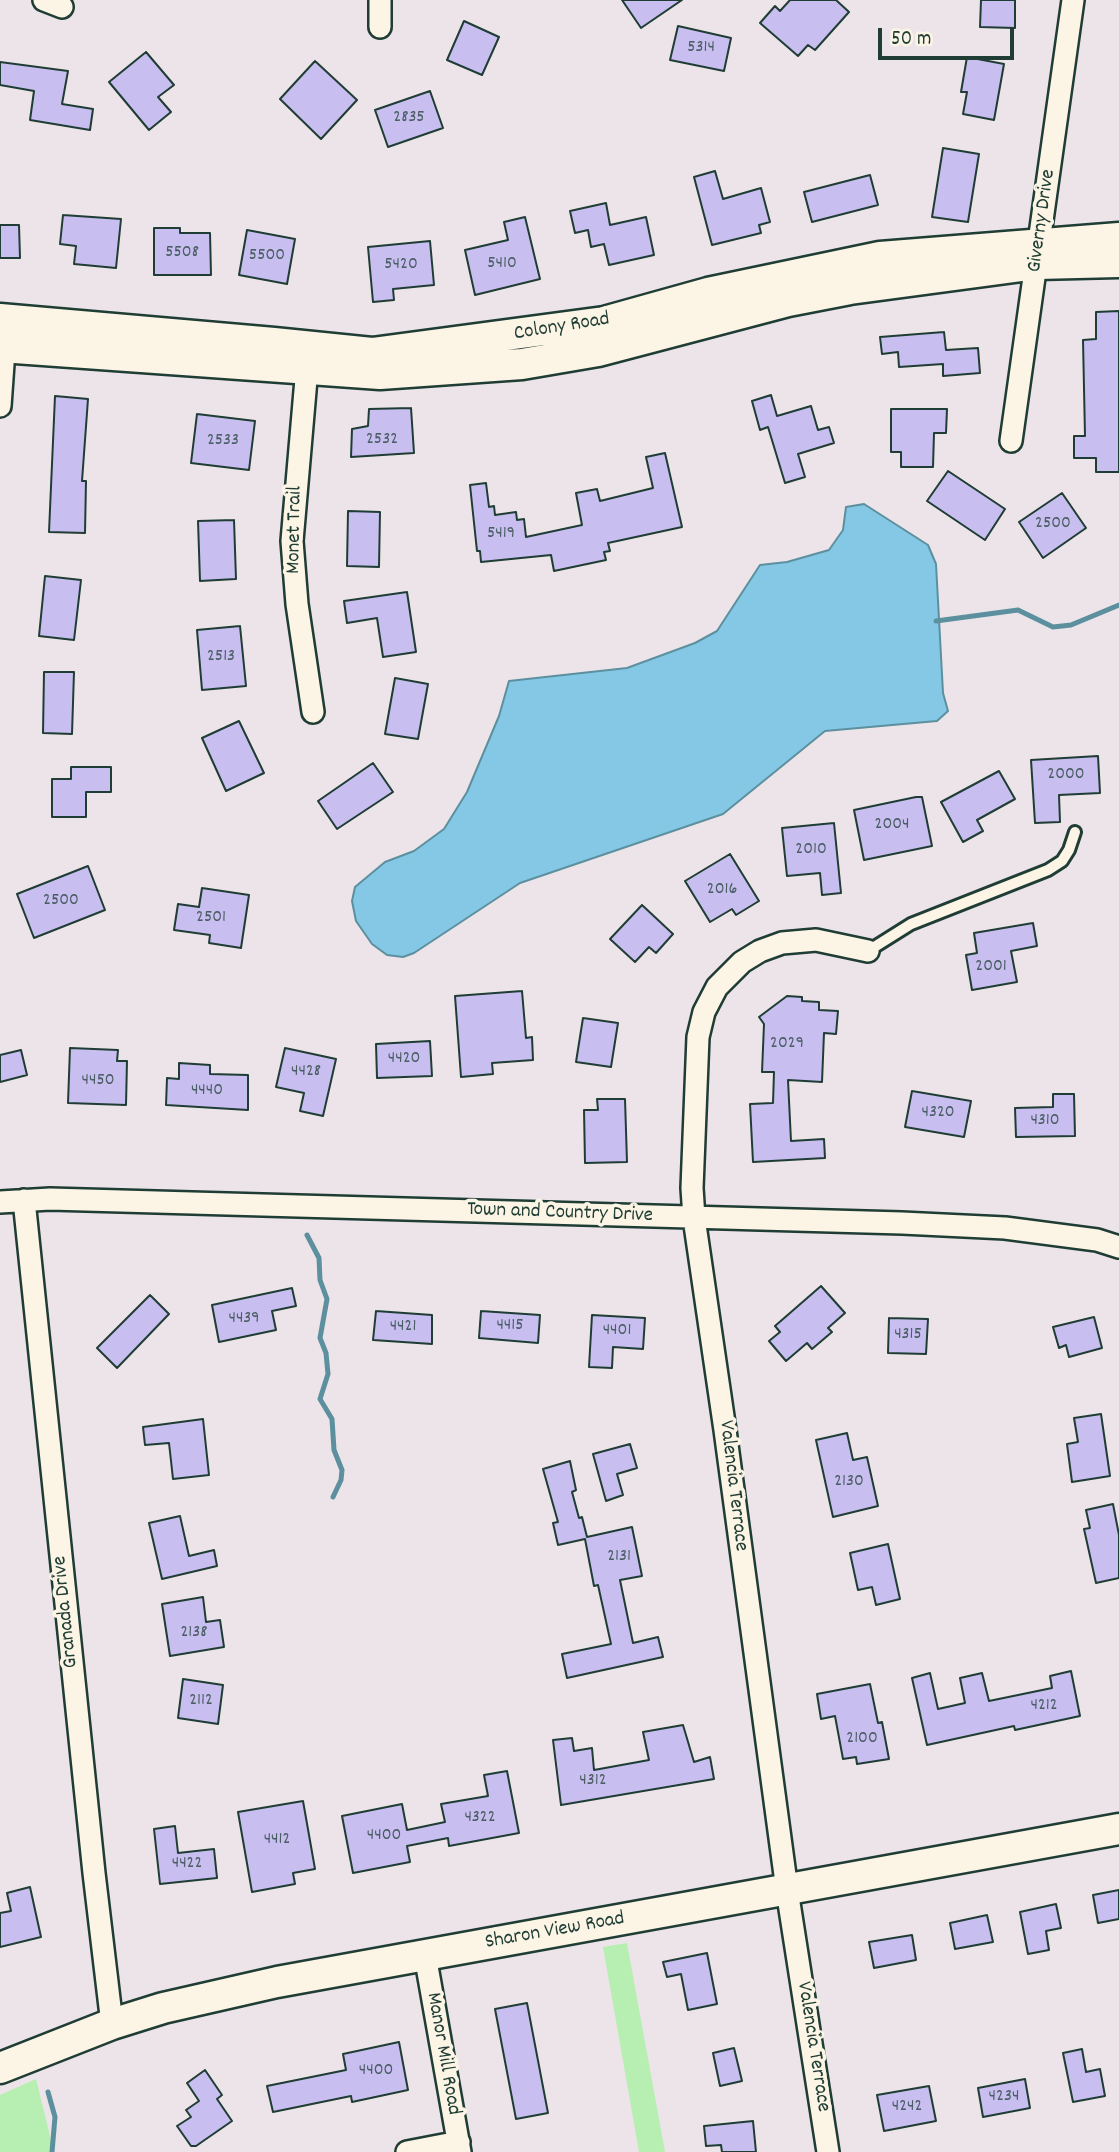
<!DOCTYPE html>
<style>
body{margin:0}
#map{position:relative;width:1119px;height:2152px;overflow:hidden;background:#ece4e8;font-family:Dekko,sans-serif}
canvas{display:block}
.scale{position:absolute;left:878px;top:28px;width:136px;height:32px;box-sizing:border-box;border:4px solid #1f3d34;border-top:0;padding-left:9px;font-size:21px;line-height:24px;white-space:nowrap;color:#1f3d34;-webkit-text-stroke:5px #fcf5e5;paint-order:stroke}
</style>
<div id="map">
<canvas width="1119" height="2152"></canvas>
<div class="scale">50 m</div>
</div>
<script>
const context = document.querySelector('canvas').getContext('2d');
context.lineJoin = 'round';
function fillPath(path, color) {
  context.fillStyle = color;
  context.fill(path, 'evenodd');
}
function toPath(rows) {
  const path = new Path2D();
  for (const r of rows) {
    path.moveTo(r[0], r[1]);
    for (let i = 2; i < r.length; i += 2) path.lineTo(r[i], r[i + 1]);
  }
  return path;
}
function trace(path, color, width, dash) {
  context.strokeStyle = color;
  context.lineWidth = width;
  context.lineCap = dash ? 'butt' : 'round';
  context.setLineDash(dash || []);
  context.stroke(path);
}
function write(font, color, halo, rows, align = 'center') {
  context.font = font + ' Dekko,sans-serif';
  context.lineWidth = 7;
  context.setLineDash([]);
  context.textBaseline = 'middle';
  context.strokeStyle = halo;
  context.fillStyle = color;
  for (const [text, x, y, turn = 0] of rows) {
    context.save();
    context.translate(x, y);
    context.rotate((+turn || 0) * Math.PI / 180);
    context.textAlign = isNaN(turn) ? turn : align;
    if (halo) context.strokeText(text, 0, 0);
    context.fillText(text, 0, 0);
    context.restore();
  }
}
const green = toPath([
 [627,1943,665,2152,639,2152,603,1947],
 [36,2079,54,2152,0,2152,0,2095]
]);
const water = toPath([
 [864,504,928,545,936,564,943,693,948,711,937,721,825,731,723,814,520,883,414,953,403,957,387,955,372,944,356,921,352,901,355,887,385,862,414,851,444,829,467,792,499,716,509,681,627,668,695,643,717,631,760,565,787,562,829,550,843,530,846,507,864,504]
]);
const stream = toPath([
 [936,621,1018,610,1053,627,1071,625,1119,605],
 [307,1235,319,1258,320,1280,327,1299,320,1338,326,1353,328,1374,320,1399,332,1419,334,1450,342,1470,341,1480,333,1497],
 [48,2092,55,2117,52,2152]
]);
const building = toPath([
 [622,0,682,0,641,28,622,0],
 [790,0,836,0,849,12,815,50,808,45,798,56,760,23,775,6,780,11,790,0],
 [981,0,1015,0,1015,28,980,27,981,0],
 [464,21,499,37,482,75,447,60,464,21],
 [678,26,731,38,724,71,670,60,678,26],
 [146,52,174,85,158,97,171,112,149,130,109,82,146,52],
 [967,57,1004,64,994,120,963,114,967,92,961,92,967,57],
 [315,61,357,100,321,139,280,99,315,61],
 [0,62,68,71,62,104,93,109,90,130,30,120,34,91,0,85,0,62],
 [430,91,443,128,388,147,375,110,430,91],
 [943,148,979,154,968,222,932,217,943,148],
 [715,171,723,199,761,188,770,222,759,225,761,233,712,245,694,177,715,171],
 [870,175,878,205,812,222,804,192,870,175],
 [606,203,610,225,646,217,654,255,609,265,604,244,591,247,588,230,575,233,570,211,606,203],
 [63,215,121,219,116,268,74,264,76,246,60,244,63,215],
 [525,217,540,279,475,295,465,250,508,240,504,222,525,217],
 [0,225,19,225,20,258,0,258,0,225],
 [154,228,180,228,180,233,210,233,211,275,154,275,154,228],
 [247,230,295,239,287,284,239,275,247,230],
 [430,241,434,285,393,289,394,300,373,302,368,247,430,241],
 [1119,311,1119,472,1096,472,1096,458,1074,458,1074,436,1085,436,1083,340,1096,339,1096,312,1119,311],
 [944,332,946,350,978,348,980,373,943,376,943,364,899,367,898,352,882,354,880,337,944,332],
 [771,395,777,416,811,406,818,430,829,427,834,443,798,454,805,477,785,483,768,427,760,430,752,401,771,395],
 [55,396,88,399,82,481,86,481,85,533,49,532,55,396],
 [411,408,414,453,351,457,352,429,368,426,369,409,411,408],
 [891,409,947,409,946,433,934,433,933,467,901,467,901,452,891,452,891,409],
 [197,414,255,421,249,470,191,463,197,414],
 [665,453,682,527,608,543,610,551,604,552,606,560,554,571,551,555,481,562,480,551,477,551,470,485,486,483,489,507,494,506,495,515,516,512,517,520,524,519,526,537,582,525,576,493,597,489,600,501,653,488,646,457,665,453],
 [948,471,1005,509,985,540,927,501,948,471],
 [1062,493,1086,528,1043,558,1019,522,1062,493],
 [348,511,380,512,379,567,347,566,348,511],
 [234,520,236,579,200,581,198,521,234,520],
 [45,576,81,580,74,640,39,636,45,576],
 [407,592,416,652,383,657,377,618,347,623,344,601,407,592],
 [240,626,246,686,202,690,197,630,240,626],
 [44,672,74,672,72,734,43,733,44,672],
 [395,678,428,684,418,739,385,734,395,678],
 [239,721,264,773,226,791,202,738,239,721],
 [1098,756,1100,793,1059,795,1060,822,1035,823,1031,760,1098,756],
 [373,763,393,792,337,829,318,801,373,763],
 [71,767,111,767,111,792,86,792,86,817,52,817,52,779,71,779,71,767],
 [999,771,1015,799,977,820,983,831,963,842,941,802,999,771],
 [916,797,922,797,932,846,864,860,854,810,916,797],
 [834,823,841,893,822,895,820,873,787,876,782,828,834,823],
 [730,854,759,901,736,915,732,909,710,922,685,881,730,854],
 [88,866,105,910,34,938,17,894,88,866],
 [202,888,249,895,241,948,209,943,210,935,174,930,178,904,199,907,202,888],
 [642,905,673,934,656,953,649,947,635,962,610,939,642,905],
 [1033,923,1037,946,1011,951,1017,982,972,990,966,955,977,953,974,933,1033,923],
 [522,991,526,1038,532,1037,533,1060,492,1063,493,1074,461,1077,455,996,522,991],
 [787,996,802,997,802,1001,819,1002,819,1010,838,1011,836,1034,824,1033,822,1082,788,1080,791,1141,824,1139,825,1158,753,1162,750,1104,773,1103,774,1072,762,1072,764,1024,759,1017,787,996],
 [583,1018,618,1023,611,1067,576,1062,583,1018],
 [430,1041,432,1076,377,1078,376,1044,430,1041],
 [70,1048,118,1050,117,1061,127,1061,126,1105,68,1103,70,1048],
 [285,1048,336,1059,323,1116,300,1111,304,1093,276,1087,285,1048],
 [21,1050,27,1075,0,1082,0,1055,21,1050],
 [179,1063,210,1065,210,1074,248,1075,248,1110,166,1105,167,1078,179,1079,179,1063],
 [912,1091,971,1101,964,1137,905,1127,912,1091],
 [1053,1094,1074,1094,1075,1136,1016,1137,1015,1108,1053,1107,1053,1094],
 [597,1099,625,1099,627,1162,585,1163,584,1110,598,1110,597,1099],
 [821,1286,845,1313,828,1328,832,1332,812,1349,807,1343,786,1361,769,1341,780,1332,775,1326,821,1286],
 [292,1288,296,1306,272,1311,276,1330,219,1342,212,1305,292,1288],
 [150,1295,169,1314,117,1368,97,1348,150,1295],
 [376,1311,432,1315,432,1344,373,1340,376,1311],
 [481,1311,540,1315,538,1343,479,1338,481,1311],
 [592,1315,645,1318,643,1349,613,1347,612,1368,589,1367,592,1315],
 [1094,1317,1102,1348,1069,1357,1066,1345,1059,1348,1053,1327,1094,1317],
 [889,1318,928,1319,926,1354,888,1353,889,1318],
 [1101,1414,1110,1476,1072,1482,1067,1444,1078,1442,1074,1418,1101,1414],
 [203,1419,209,1475,173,1479,169,1443,145,1445,143,1427,203,1419],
 [847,1433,853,1460,867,1457,878,1506,833,1517,816,1440,847,1433],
 [630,1444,637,1468,617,1474,623,1495,606,1501,593,1454,630,1444],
 [570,1461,576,1490,572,1492,579,1518,582,1517,587,1537,632,1527,642,1576,620,1580,633,1643,658,1637,663,1657,567,1678,562,1654,611,1644,598,1585,594,1586,585,1539,558,1545,553,1523,558,1522,543,1469,570,1461],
 [1113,1504,1119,1535,1119,1578,1096,1583,1084,1529,1090,1528,1086,1510,1113,1504],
 [180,1516,189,1556,214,1550,217,1566,162,1579,149,1523,180,1516],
 [888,1544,900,1599,876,1605,872,1587,858,1590,850,1553,888,1544],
 [203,1597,206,1622,220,1620,224,1647,170,1656,162,1604,203,1597],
 [1071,1671,1080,1716,1015,1730,1014,1726,927,1745,912,1678,930,1673,938,1709,965,1703,960,1678,982,1673,989,1701,1052,1688,1050,1676,1071,1671],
 [183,1679,223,1685,218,1724,178,1718,183,1679],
 [870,1684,878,1723,882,1722,889,1759,857,1764,856,1757,843,1759,835,1716,821,1719,817,1694,870,1684],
 [683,1725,694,1762,710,1757,714,1779,561,1805,553,1740,572,1738,574,1751,592,1748,594,1770,649,1760,643,1732,683,1725],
 [507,1771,519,1833,449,1846,448,1838,407,1846,410,1862,353,1873,342,1816,402,1804,407,1830,445,1822,441,1804,488,1796,484,1775,507,1771],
 [303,1801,315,1869,293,1873,295,1884,252,1892,238,1812,303,1801],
 [175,1826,178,1853,214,1849,217,1878,160,1884,154,1829,175,1826],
 [30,1887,41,1937,0,1947,0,1913,11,1911,7,1893,30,1887],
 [1119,1890,1119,1919,1098,1923,1093,1895,1119,1890],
 [1056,1904,1061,1928,1046,1931,1049,1950,1028,1954,1020,1912,1056,1904],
 [987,1915,993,1942,955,1949,950,1923,987,1915],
 [912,1935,916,1960,874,1968,869,1942,912,1935],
 [707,1953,717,2004,688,2010,681,1974,667,1977,663,1962,707,1953],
 [527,2003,548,2113,516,2119,495,2009,527,2003],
 [399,2042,408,2090,352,2102,351,2096,273,2112,267,2086,346,2070,343,2054,399,2042],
 [734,2048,742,2081,720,2086,713,2053,734,2048],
 [1082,2049,1086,2072,1100,2069,1105,2096,1073,2102,1063,2053,1082,2049],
 [205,2070,222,2095,217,2099,232,2121,196,2146,191,2146,177,2126,191,2117,186,2110,199,2101,187,2083,205,2070],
 [1025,2079,1030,2108,983,2117,978,2088,1025,2079],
 [929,2086,936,2121,884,2131,877,2095,929,2086],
 [753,2121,756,2152,722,2152,721,2145,706,2146,704,2126,753,2121]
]);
const lane = toPath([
 [868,951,911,924,1048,870,1062,861,1069,850,1075,832]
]);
const street = toPath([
 [44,0,62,7],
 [380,27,380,0],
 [308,356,292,541,297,604,313,712],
 [0,406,5,336],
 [1011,441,1073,0],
 [24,1200,94,1873,112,2024],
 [0,1202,50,1199,902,1223,1005,1228,1097,1240,1119,1247],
 [425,1955,460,2152],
 [407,2152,459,2142],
 [828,2152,787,1890,725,1430,694,1218,692,1188,698,1037,704,1012,717,987,742,962,760,951,782,943,816,940,868,951]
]);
const secondary = toPath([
 [0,319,274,343,372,353,604,322,708,293,880,257,1119,238],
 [0,347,380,374,522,364,598,351,788,301,850,289,1037,264,1119,262],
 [0,2068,112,2024,163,2008,277,1982,1119,1829]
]);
const numberNames = [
 ["5314",701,49],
 ["2835",409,119],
 ["5508",182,254],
 ["5500",267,257],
 ["5410",502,265],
 ["5420",401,266],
 ["2532",382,441],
 ["2533",223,442],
 ["2500",1053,525],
 ["5419",501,535],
 ["2513",221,658],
 ["2000",1066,776],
 ["2004",892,826],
 ["2010",811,851],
 ["2016",722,891],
 ["2500",61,902],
 ["2501",211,919],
 ["2001",991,968],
 ["2029",787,1045],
 ["4420",404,1060],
 ["4428",306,1073],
 ["4450",98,1082],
 ["4440",207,1092],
 ["4320",938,1114],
 ["4310",1045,1122],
 ["4439",244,1320],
 ["4415",510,1327],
 ["4421",403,1328],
 ["4401",617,1332],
 ["4315",908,1336],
 ["2130",849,1483],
 ["2131",619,1558],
 ["2138",194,1634],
 ["2112",201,1702],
 ["4212",1044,1707],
 ["2100",862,1740],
 ["4312",593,1782],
 ["4322",480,1819],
 ["4400",384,1837],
 ["4412",277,1841],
 ["4422",187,1865],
 ["4400",376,2072],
 ["4234",1004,2098],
 ["4242",907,2108]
];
const streetNames = [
 ["Giverny Drive",1043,221,-82],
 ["Colony Road",562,328,-9],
 ["Monet Trail",296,530,-89],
 ["Town and Country Drive",560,1214,2],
 ["Valencia Terrace",732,1486,83],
 ["Granada Drive",67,1612,-96],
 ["Sharon View Road",555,1932,-10],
 ["Valencia Terrace",812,2047,81],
 ["Manor Mill Road",442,2054,80]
];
fillPath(green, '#b7efb2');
fillPath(water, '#85c8e6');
trace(water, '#5c909f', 2);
trace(stream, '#5c909f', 5);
fillPath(building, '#c8bef0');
trace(building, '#1f3d34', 2);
trace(lane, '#1f3d34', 16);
trace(street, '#1f3d34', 26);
trace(secondary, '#1f3d34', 35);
trace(lane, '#fcf5e5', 10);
trace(street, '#fcf5e5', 21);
trace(secondary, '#fcf5e5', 30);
write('18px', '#495d63', null, numberNames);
write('21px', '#1f3d34', '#fcf5e5', streetNames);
</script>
